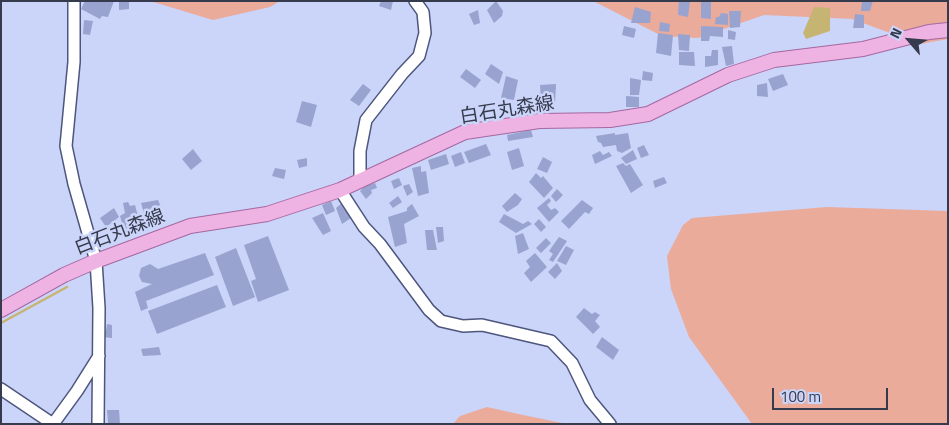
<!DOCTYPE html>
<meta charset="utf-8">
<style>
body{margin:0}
#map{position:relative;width:949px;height:425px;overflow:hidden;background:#cbd4f9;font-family:"Titillium Web",sans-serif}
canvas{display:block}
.frame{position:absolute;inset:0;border:2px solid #353a4c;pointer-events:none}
.north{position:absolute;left:884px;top:15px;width:50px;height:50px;-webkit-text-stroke:4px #cbd4f9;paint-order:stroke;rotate:297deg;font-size:14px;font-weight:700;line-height:20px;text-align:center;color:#353a4c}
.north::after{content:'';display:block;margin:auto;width:18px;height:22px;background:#353a4c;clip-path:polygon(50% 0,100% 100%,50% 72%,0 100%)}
.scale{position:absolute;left:772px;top:388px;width:116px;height:22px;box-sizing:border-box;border:2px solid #353a4c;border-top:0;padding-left:6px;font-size:15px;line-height:18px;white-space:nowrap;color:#353a4c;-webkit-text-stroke:4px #cbd4f9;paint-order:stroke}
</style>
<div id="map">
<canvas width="949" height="425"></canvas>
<div class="frame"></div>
<div class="north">N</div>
<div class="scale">100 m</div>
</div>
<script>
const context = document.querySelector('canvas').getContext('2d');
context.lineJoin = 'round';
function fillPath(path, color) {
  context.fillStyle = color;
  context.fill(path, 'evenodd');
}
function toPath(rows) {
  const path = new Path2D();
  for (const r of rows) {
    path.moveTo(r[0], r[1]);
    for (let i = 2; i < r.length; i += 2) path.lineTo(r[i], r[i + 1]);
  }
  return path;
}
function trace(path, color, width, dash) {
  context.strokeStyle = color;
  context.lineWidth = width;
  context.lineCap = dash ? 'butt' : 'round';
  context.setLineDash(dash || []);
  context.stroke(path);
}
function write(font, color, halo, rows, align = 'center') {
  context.font = font + ' "Titillium Web","Noto Sans JP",sans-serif';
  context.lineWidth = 5;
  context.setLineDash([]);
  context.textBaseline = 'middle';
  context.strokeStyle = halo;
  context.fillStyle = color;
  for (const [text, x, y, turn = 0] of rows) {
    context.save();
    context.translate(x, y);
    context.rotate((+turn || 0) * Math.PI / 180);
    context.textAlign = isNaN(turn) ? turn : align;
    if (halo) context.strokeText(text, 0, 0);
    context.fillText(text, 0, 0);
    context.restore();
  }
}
const green = toPath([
 [150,1,280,1,270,7,213,20],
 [593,1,948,1,948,39,920,44,852,19,764,15,698,38,662,36],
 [827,207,948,211,948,424,752,424,689,337,671,289,667,256,683,225,692,218],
 [487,407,523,415,567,424,453,424,460,416]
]);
const water = toPath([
 [814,7,830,8,830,31,806,39,803,33]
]);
const stream = toPath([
 [1,323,67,287]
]);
const building = toPath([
 [85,1,114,1,108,17,102,16,100,19,81,9],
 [119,1,129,1,129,9,119,10],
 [381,1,393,1,391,10,379,6],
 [496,1,503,11,502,16,494,23,487,10],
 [679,1,690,1,688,17,678,15],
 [862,1,873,1,870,11,861,11],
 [701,2,711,2,711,19,701,18],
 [635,7,651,12,650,23,631,23],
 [478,10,480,23,474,25,469,14],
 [729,11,741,11,740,27,730,28],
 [721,13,728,14,728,25,715,24,716,17,719,17],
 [855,14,864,15,864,28,853,28],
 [84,20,93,21,90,35,83,34],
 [660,22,670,24,669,32,659,31],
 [624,26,636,29,634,38,622,35],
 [701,26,723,27,723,37,710,36,709,41,701,41],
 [728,30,736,32,735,40,728,39],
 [658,33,673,35,671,56,656,53],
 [678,34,690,35,689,51,679,50],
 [732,46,734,64,726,66,722,47],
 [712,50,718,50,718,65,705,67,705,56,711,56],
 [679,52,694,52,695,66,679,65],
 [491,64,503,72,499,84,485,74],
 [466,69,481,80,475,88,460,77],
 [643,71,653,73,652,81,642,80],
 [783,74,788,85,773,91,768,79],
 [506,76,518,80,514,100,501,98],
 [630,78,641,80,639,95,630,95],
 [767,83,768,97,757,96,757,85],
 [363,84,371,90,359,106,350,100],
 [556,84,555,104,541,103,540,85],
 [626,96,639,97,639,107,626,107],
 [302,101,317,105,311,127,296,122],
 [531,130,533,137,508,141,507,135],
 [615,133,615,135,628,133,631,148,622,153,617,151,616,145,603,147,601,143,598,142,596,136],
 [486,144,491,155,469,163,464,152],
 [644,145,649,155,641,158,637,148],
 [519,148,524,166,512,170,507,152],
 [193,149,202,161,191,170,182,159],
 [633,150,637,159,626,164,621,158],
 [600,151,603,155,609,152,612,156,595,164,592,155],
 [461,152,465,163,455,167,451,156],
 [446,154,449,164,431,170,428,160],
 [543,157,552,162,547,173,537,169],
 [307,158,307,166,299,168,297,160],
 [623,163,626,166,630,164,643,185,631,193,616,166],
 [421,166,421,172,426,171,429,193,418,196,412,168],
 [275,168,286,170,284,179,272,176],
 [536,173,541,178,543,176,553,188,544,198,529,182],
 [664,177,667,183,655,188,653,181],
 [399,178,402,185,394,189,391,181],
 [375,183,377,188,371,190,372,193,366,199,360,191,365,186],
 [409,184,413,192,407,196,403,186],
 [557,189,563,195,556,202,551,196],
 [515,193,522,199,518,205,507,212,502,206],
 [398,196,402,202,393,208,389,203],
 [549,198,551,201,547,205,551,210,555,208,559,212,549,222,537,208],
 [158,200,161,207,154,210,155,218,146,220,141,203],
 [582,200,593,208,589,214,585,212,569,229,561,221],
 [331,201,335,211,326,215,322,205],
 [128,202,130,206,135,205,139,220,129,225,128,230,124,230,120,216,125,213,123,203],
 [342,203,351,218,342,224,336,208],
 [412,204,419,216,404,224,407,243,395,247,388,217,407,211,407,208],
 [114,208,119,217,106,227,100,218],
 [323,213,331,231,323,235,312,218],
 [504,214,523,224,528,221,532,224,516,233,499,222],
 [539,219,546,227,541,232,534,224],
 [436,227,443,227,444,241,438,243],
 [425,230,433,230,437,250,427,250],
 [523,233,529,249,518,254,515,236],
 [268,236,289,290,258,302,251,281,256,279,244,245],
 [559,237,567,241,553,262,549,260,553,254,549,251],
 [546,238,551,243,541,253,536,248],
 [566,246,574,250,566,265,557,261],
 [236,248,255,297,233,306,215,257],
 [205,253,214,275,146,301,148,308,141,311,135,292,152,284,142,282,139,276,141,268,150,264,158,269],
 [535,253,547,267,531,282,524,273,530,267,526,261],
 [557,263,562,271,555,279,548,272],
 [217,285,226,307,157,334,148,311],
 [584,308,592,314,595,312,600,315,595,321,600,327,593,334,576,317],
 [107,324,112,325,112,338,103,337,103,331,106,331],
 [602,337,619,350,613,360,596,347],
 [159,347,161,355,143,356,141,349],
 [107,410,119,410,120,424,108,423]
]);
const minor = toPath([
 [74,1,74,62,66,146,74,184,96,261,99,308,98,424],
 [360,180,360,151,366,120,402,74,419,56,425,33,423,12,415,1],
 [340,190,364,227,380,244,429,310,441,321,463,326,482,325,551,341,572,363,590,400,610,424],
 [1,389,53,424],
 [53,424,77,391,99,356]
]);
const major = toPath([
 [1,310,64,275,96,261,190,226,267,214,340,190,465,132,539,121,610,120,648,114,728,75,774,60,863,49,929,32,948,30]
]);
const streetNames = [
 ["白石丸森線",507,111,-9],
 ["白石丸森線",120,233,-21]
];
fillPath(green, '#eaab9b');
fillPath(water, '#c6b473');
trace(stream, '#c6b473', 2.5);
fillPath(building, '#99a3cf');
trace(minor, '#4d567d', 14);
trace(major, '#a568a1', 16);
trace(minor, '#fff', 11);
trace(major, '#eeb3e2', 14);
write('19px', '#353a4c', '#cbd4f9', streetNames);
</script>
